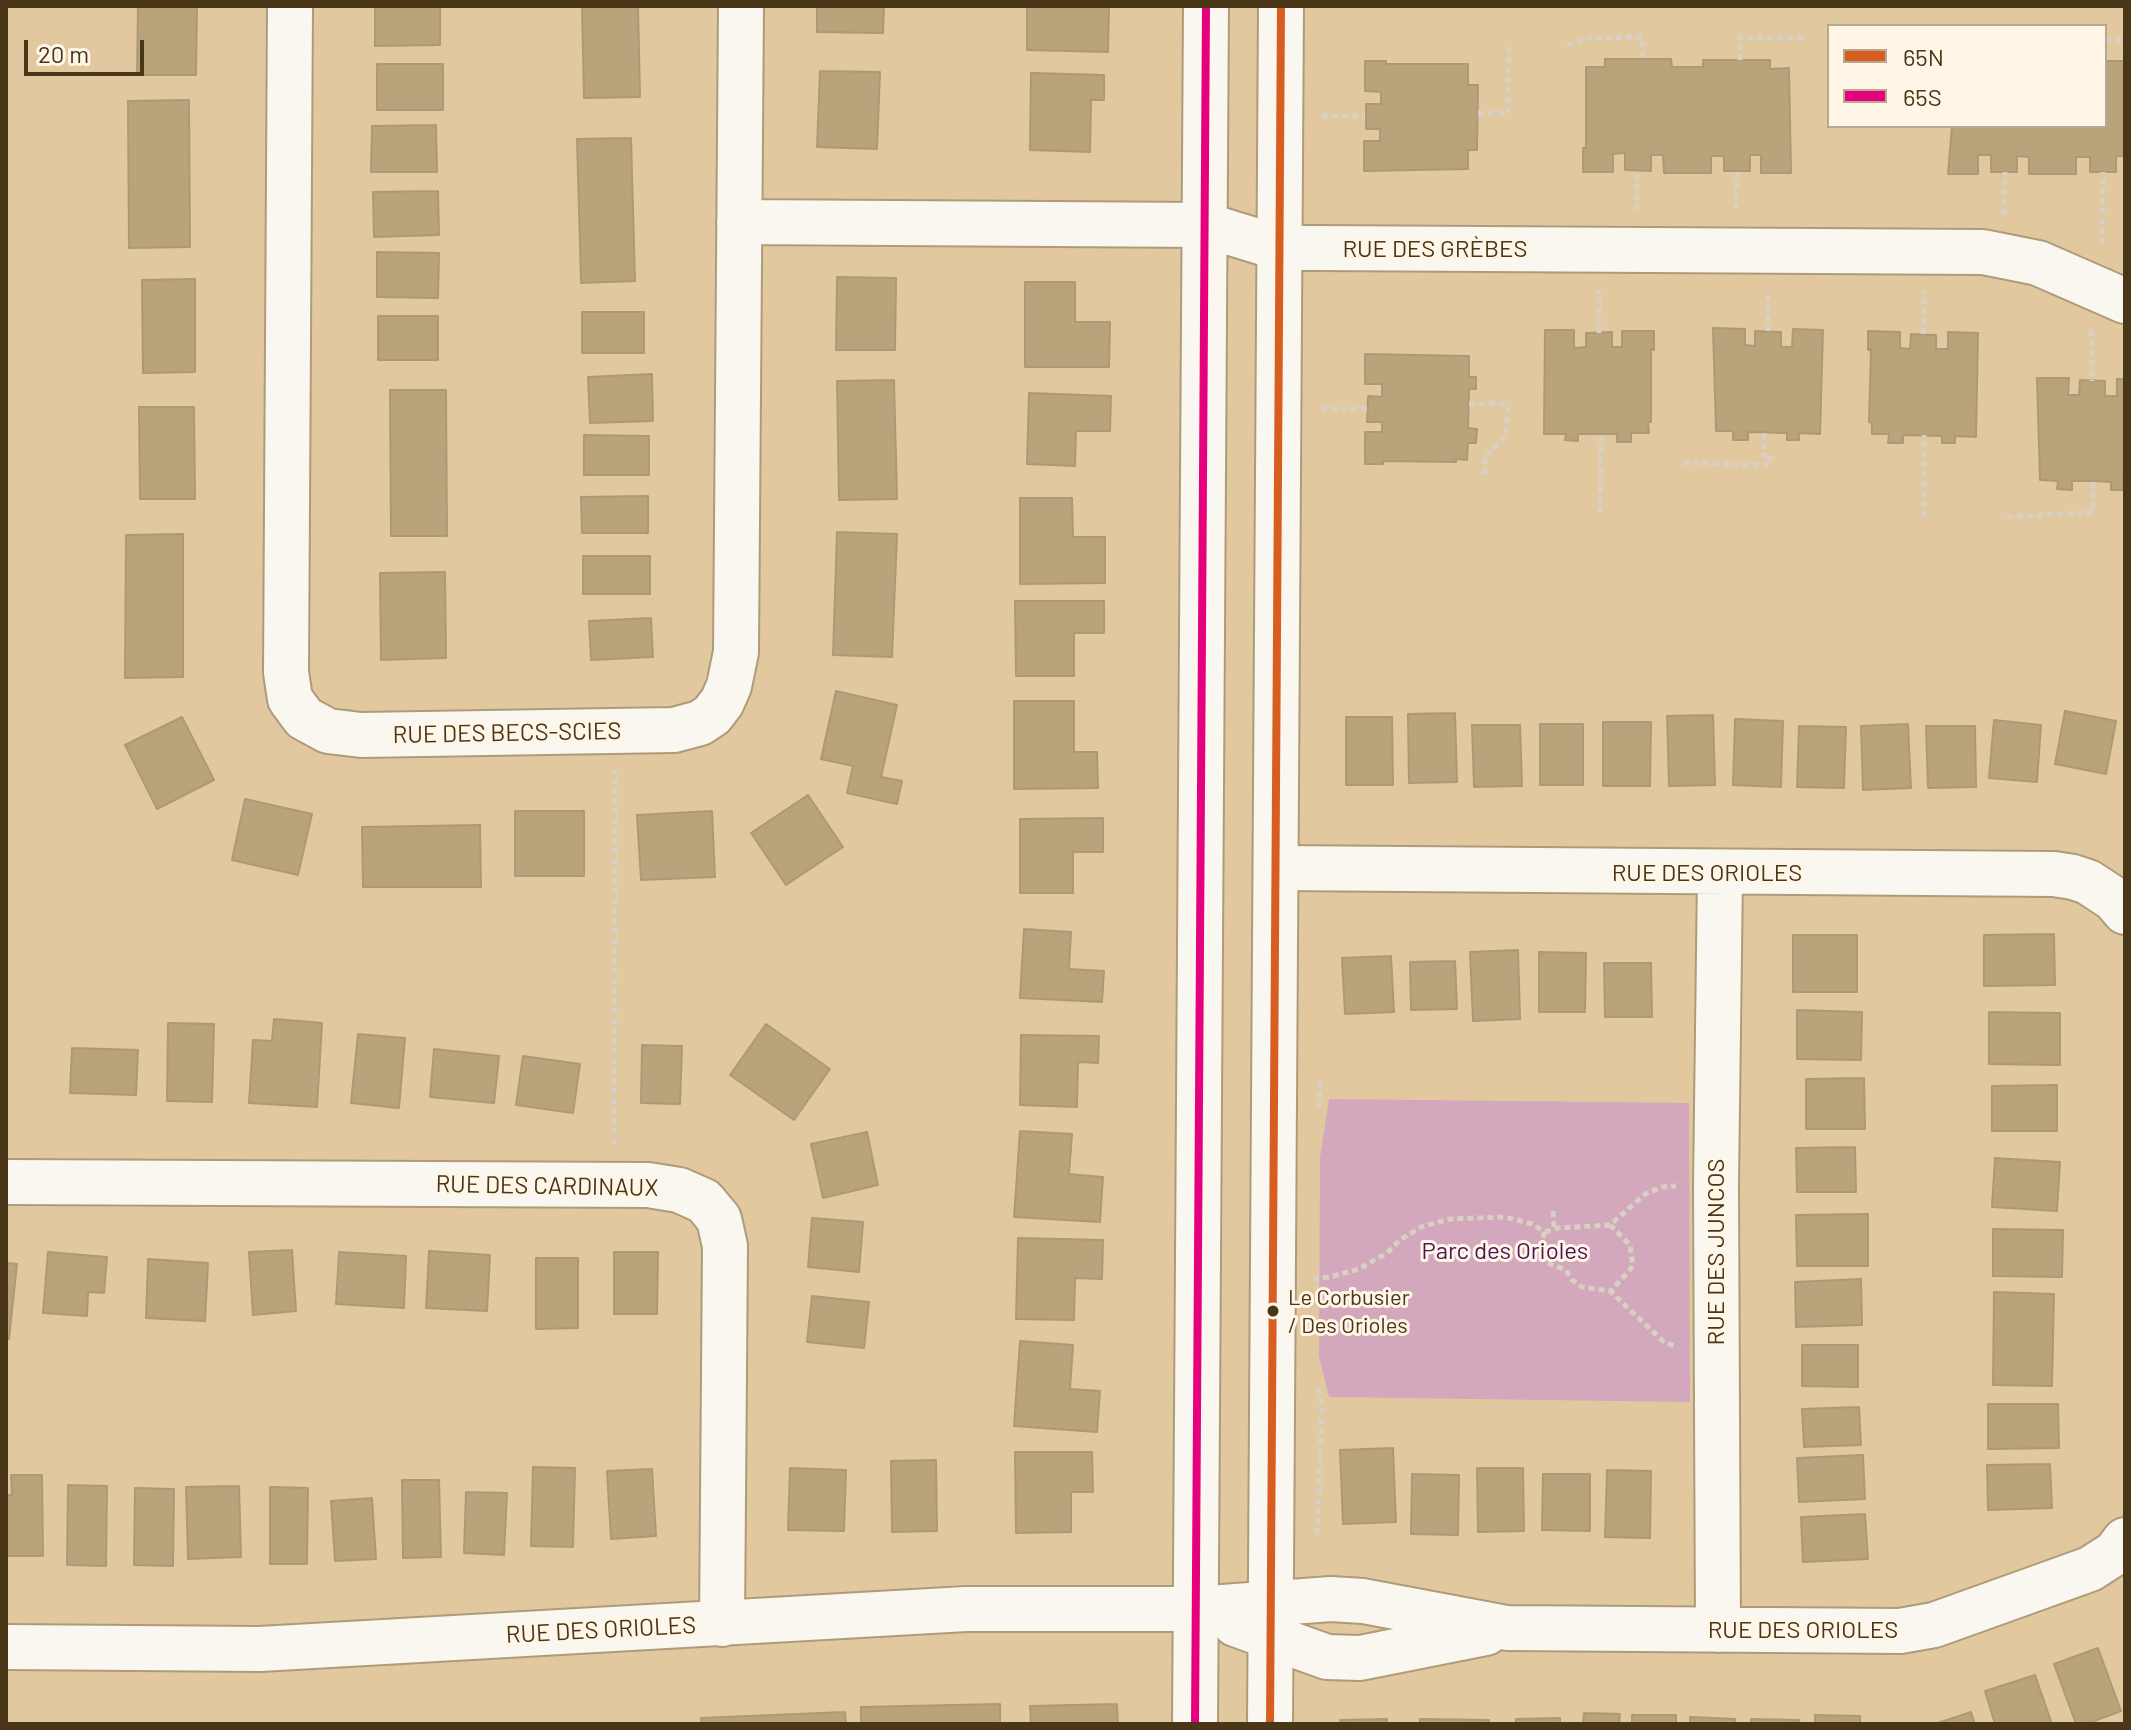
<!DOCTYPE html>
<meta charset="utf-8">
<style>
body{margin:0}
#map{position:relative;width:2131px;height:1730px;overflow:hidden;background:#e1c89e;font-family:Barlow,sans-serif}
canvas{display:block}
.frame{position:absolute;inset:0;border:8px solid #483616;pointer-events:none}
.legend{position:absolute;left:1827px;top:24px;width:280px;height:104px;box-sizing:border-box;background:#fff6e7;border:2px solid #b6a993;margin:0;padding:10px 14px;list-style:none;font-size:24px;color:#483616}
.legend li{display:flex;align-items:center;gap:16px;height:40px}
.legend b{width:40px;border:2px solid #b6a993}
.scale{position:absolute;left:24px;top:40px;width:120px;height:36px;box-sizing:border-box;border:4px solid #483616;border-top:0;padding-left:10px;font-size:24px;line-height:28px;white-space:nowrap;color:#483616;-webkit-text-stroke:6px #fff6e7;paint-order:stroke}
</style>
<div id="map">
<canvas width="2131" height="1730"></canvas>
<div class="frame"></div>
<ul class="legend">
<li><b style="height:10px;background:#d85e20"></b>65N</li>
<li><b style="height:10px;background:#e5007d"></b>65S</li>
</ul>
<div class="scale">20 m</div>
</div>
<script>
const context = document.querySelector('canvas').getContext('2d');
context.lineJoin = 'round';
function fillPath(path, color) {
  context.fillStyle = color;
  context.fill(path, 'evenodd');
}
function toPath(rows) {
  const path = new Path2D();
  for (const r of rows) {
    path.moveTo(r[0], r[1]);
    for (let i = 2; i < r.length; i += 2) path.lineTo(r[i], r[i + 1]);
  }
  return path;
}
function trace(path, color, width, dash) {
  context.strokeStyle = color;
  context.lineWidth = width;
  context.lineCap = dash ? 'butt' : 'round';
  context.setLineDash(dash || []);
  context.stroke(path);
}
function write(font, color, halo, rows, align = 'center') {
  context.font = font + ' Barlow,sans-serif';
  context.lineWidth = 6;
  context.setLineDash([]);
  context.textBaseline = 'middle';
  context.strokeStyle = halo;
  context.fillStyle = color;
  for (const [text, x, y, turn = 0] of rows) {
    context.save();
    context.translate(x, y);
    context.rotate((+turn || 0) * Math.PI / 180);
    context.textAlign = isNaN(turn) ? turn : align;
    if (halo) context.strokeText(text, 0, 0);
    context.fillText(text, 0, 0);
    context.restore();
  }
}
const green = toPath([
 [1329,1099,1689,1103,1690,1402,1329,1397,1319,1356,1320,1158]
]);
const building = toPath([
 [138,6,197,6,196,75,137,75,138,6],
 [375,6,440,6,440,45,375,46,375,6],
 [582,6,638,6,640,97,584,98,582,6],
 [817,6,884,6,883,33,817,32,817,6],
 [1027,6,1109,6,1108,52,1027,50,1027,6],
 [1605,59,1671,59,1672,67,1703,67,1703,60,1770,60,1770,69,1789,68,1791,173,1761,173,1761,155,1750,155,1750,171,1724,171,1724,156,1711,156,1711,173,1664,173,1663,155,1651,155,1651,171,1625,170,1625,153,1613,154,1613,172,1583,172,1583,148,1586,148,1586,67,1605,67,1605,59],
 [1365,61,1386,61,1386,64,1468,64,1468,85,1478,85,1477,150,1468,150,1468,169,1364,171,1364,141,1380,141,1380,129,1366,129,1366,104,1381,104,1381,92,1365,91,1365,61],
 [2105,61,2125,61,2125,156,2116,156,2116,172,2090,172,2090,157,2076,157,2076,174,2029,174,2029,157,2017,156,2017,172,1991,172,1991,155,1978,155,1978,174,1948,174,1952,126,2105,126,2105,61],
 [377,64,443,64,443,110,377,110,377,64],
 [820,71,880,72,877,149,817,147,820,71],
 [1031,73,1104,75,1104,100,1091,100,1090,152,1030,150,1031,73],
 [189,100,190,247,129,248,128,101,189,100],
 [436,125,437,172,371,172,372,126,436,125],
 [631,138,635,281,581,283,577,139,631,138],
 [438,191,439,235,374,237,373,192,438,191],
 [377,252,439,253,438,298,377,297,377,252],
 [837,277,896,278,895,350,836,350,837,277],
 [195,279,195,372,143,373,142,280,195,279],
 [1025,282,1075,282,1075,322,1110,322,1109,367,1025,367,1025,282],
 [582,312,644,312,644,353,582,353,582,312],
 [378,316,438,316,438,360,378,360,378,316],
 [1713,328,1745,329,1745,345,1755,346,1755,331,1781,332,1781,347,1792,347,1793,329,1823,330,1820,434,1799,433,1799,440,1787,440,1787,433,1748,432,1748,440,1733,440,1733,431,1716,431,1713,328],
 [1545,330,1574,330,1574,348,1586,347,1586,333,1612,332,1612,347,1622,347,1622,331,1654,331,1654,350,1651,349,1651,422,1648,422,1649,433,1631,433,1631,442,1617,442,1617,434,1578,434,1578,441,1565,440,1566,434,1544,434,1545,330],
 [1868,331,1900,332,1900,348,1910,349,1911,334,1936,335,1936,349,1948,349,1948,332,1978,333,1976,437,1955,436,1955,443,1942,443,1942,436,1903,435,1903,443,1888,443,1889,434,1872,434,1872,423,1869,422,1871,349,1868,350,1868,331],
 [1365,354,1469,356,1469,377,1476,377,1476,389,1469,389,1468,428,1477,429,1476,443,1468,443,1467,460,1456,459,1456,462,1383,461,1383,464,1365,464,1365,432,1382,432,1382,422,1367,422,1368,396,1382,397,1382,384,1365,384,1365,354],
 [652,374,653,421,590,423,588,377,652,374],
 [2037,378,2069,378,2068,395,2079,395,2080,380,2105,381,2105,396,2117,396,2117,379,2125,379,2123,490,2111,490,2111,482,2093,481,2072,481,2072,490,2057,489,2058,481,2040,480,2037,378],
 [894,380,897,499,839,500,837,381,894,380],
 [390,390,446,390,447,536,391,536,390,390],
 [1029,393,1111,396,1110,431,1076,431,1075,466,1027,464,1029,393],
 [139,407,194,407,195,499,140,499,139,407],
 [584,435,649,436,649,475,584,475,584,435],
 [648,496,648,533,582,533,581,497,648,496],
 [1020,498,1072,498,1073,537,1105,537,1105,583,1020,584,1020,498],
 [837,532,897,534,892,657,833,655,837,532],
 [183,534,183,677,125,678,126,535,183,534],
 [583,556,650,556,650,594,583,594,583,556],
 [445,572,446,658,381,660,380,573,445,572],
 [1015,601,1104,601,1104,633,1074,633,1074,676,1016,676,1015,601],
 [651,618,653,657,591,660,589,621,651,618],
 [836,691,897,705,881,777,902,781,897,804,847,793,853,766,821,759,836,691],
 [1014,701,1074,701,1074,752,1097,752,1098,788,1014,789,1014,701],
 [2065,711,2116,721,2106,774,2055,764,2065,711],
 [1455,713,1457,782,1409,783,1408,714,1455,713],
 [1713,715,1715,785,1669,786,1667,716,1713,715],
 [182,717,214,780,157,809,125,745,182,717],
 [1346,717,1392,717,1393,785,1346,785,1346,717],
 [1735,719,1783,721,1781,787,1733,785,1735,719],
 [1994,720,2041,725,2037,782,1989,778,1994,720],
 [1603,722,1651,722,1650,786,1603,786,1603,722],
 [1540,724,1583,724,1583,785,1540,785,1540,724],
 [1908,724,1911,788,1863,790,1861,726,1908,724],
 [1472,725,1520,725,1522,786,1474,787,1472,725],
 [1799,726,1846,727,1844,788,1797,787,1799,726],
 [1926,726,1975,726,1976,787,1928,788,1926,726],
 [808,795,843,847,786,885,751,833,808,795],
 [245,799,312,814,298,875,232,860,245,799],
 [515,811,584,811,584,876,515,876,515,811],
 [712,811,715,877,641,880,637,815,712,811],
 [1103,818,1103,852,1073,852,1073,893,1020,893,1020,819,1103,818],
 [480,825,481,887,363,887,362,827,480,825],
 [1024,929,1071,932,1069,969,1104,971,1102,1002,1020,998,1024,929],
 [2054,934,2055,985,1984,986,1984,935,2054,934],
 [1793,935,1857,935,1857,992,1793,992,1793,935],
 [1518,950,1520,1019,1473,1021,1470,952,1518,950],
 [1539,952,1586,953,1585,1012,1539,1012,1539,952],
 [1391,956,1394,1012,1345,1014,1342,958,1391,956],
 [1455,961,1457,1009,1411,1010,1410,962,1455,961],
 [1604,963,1651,963,1652,1017,1605,1017,1604,963],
 [1797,1010,1862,1012,1861,1060,1797,1059,1797,1010],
 [1989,1012,2060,1013,2060,1065,1989,1064,1989,1012],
 [274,1019,322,1023,317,1107,249,1103,253,1040,272,1041,274,1019],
 [168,1023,214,1024,212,1102,167,1101,168,1023],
 [766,1024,830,1069,794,1120,730,1075,766,1024],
 [358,1034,405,1038,399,1108,351,1103,358,1034],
 [1021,1035,1099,1036,1098,1063,1078,1062,1077,1107,1020,1105,1021,1035],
 [642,1045,682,1046,680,1104,641,1103,642,1045],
 [72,1048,138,1050,136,1095,70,1093,72,1048],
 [434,1049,499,1056,494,1103,430,1097,434,1049],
 [523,1056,580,1064,573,1113,516,1105,523,1056],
 [1864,1078,1865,1129,1806,1129,1806,1079,1864,1078],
 [2057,1085,2057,1131,1992,1131,1992,1086,2057,1085],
 [1020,1131,1072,1134,1069,1174,1103,1177,1100,1222,1014,1217,1020,1131],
 [867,1132,878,1185,823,1198,811,1144,867,1132],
 [1855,1147,1856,1192,1797,1192,1796,1148,1855,1147],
 [1995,1158,2060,1162,2057,1211,1992,1207,1995,1158],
 [1868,1214,1868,1266,1797,1266,1796,1215,1868,1214],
 [812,1218,863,1222,859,1272,808,1267,812,1218],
 [1993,1229,2063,1230,2062,1277,1993,1276,1993,1229],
 [1018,1238,1103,1240,1102,1279,1075,1278,1074,1320,1016,1319,1018,1238],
 [292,1250,296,1311,253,1315,249,1252,292,1250],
 [429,1251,490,1255,487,1311,426,1308,429,1251],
 [48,1252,107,1257,104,1293,88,1292,87,1316,43,1313,48,1252],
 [339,1252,406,1256,404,1308,336,1304,339,1252],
 [614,1252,658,1252,657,1314,614,1314,614,1252],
 [536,1258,578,1258,578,1328,536,1329,536,1258],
 [148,1259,208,1263,205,1321,146,1318,148,1259],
 [6,1263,17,1264,9,1339,6,1339,6,1263],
 [1861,1279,1862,1325,1796,1327,1795,1282,1861,1279],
 [1994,1292,2054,1294,2052,1386,1993,1385,1994,1292],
 [812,1296,869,1302,864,1348,807,1342,812,1296],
 [1020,1341,1073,1345,1070,1389,1100,1391,1097,1432,1014,1426,1020,1341],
 [1802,1345,1858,1345,1858,1387,1802,1386,1802,1345],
 [1988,1404,2058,1404,2059,1448,1988,1449,1988,1404],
 [1859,1407,1861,1445,1804,1447,1802,1409,1859,1407],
 [1393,1448,1396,1522,1343,1524,1340,1450,1393,1448],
 [1015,1452,1092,1452,1093,1492,1071,1492,1071,1532,1016,1533,1015,1452],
 [1863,1455,1865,1499,1799,1502,1797,1458,1863,1455],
 [936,1460,937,1531,892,1532,891,1461,936,1460],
 [2050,1464,2052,1508,1988,1510,1987,1465,2050,1464],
 [533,1467,575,1468,573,1547,531,1546,533,1467],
 [790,1468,846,1470,844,1531,788,1530,790,1468],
 [1477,1468,1523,1468,1524,1531,1478,1532,1477,1468],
 [652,1469,656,1536,611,1539,607,1471,652,1469],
 [1607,1470,1651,1471,1650,1538,1605,1537,1607,1470],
 [1412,1474,1459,1475,1458,1535,1411,1534,1412,1474],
 [1543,1474,1590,1474,1590,1531,1542,1530,1543,1474],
 [11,1475,42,1475,43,1556,6,1556,6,1495,12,1495,11,1475],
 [402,1480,439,1480,441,1557,403,1558,402,1480],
 [68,1485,107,1486,106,1566,67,1565,68,1485],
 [239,1486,241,1557,188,1559,186,1487,239,1486],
 [270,1487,308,1488,307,1564,270,1564,270,1487],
 [135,1488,174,1489,173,1566,134,1565,135,1488],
 [466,1492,507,1493,504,1555,464,1553,466,1492],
 [372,1498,376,1559,335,1561,331,1501,372,1498],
 [1865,1514,1868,1559,1803,1562,1801,1517,1865,1514],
 [2098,1648,2121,1711,2086,1724,2076,1724,2054,1664,2098,1648],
 [2035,1675,2052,1724,1995,1724,1985,1691,2035,1675],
 [1000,1704,1000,1724,861,1724,861,1707,1000,1704],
 [1117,1704,1118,1724,1031,1724,1030,1706,1117,1704],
 [845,1712,846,1724,702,1724,701,1718,845,1712],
 [1971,1712,1975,1724,1935,1724,1971,1712],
 [1584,1713,1620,1714,1619,1724,1583,1724,1584,1713],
 [1632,1715,1676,1715,1676,1724,1632,1724,1632,1715],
 [1815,1715,1860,1716,1860,1724,1815,1724,1815,1715],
 [1690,1717,1735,1719,1735,1724,1690,1724,1690,1717],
 [1560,1718,1560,1724,1516,1724,1516,1719,1560,1718],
 [1387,1719,1387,1724,1341,1724,1340,1720,1387,1719],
 [1420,1719,1489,1720,1489,1724,1420,1724,1420,1719],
 [1751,1719,1799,1720,1799,1724,1751,1724,1751,1719]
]);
const path = toPath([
 [2105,40,2125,40],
 [1567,45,1590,38,1642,37,1643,59],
 [1740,60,1739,38,1807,38],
 [1478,113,1508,113,1509,45],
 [1322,116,1365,116],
 [1736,209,1737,170],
 [1637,210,1637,171],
 [2004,215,2005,172],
 [2102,244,2103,172],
 [2091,330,2092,381],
 [1768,331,1768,292],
 [1599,333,1599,290],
 [1923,334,1924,291],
 [1469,404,1498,403,1508,407,1506,437,1485,457,1485,479],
 [1321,409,1368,409],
 [1683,463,1770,465,1770,455,1763,455,1764,432],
 [1600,513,1601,433],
 [1924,517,1924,435],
 [2007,517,2093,512,2093,481],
 [1319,1107,1320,1081],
 [614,1144,615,770],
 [1553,1211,1554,1229],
 [1610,1225,1630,1245,1633,1266,1611,1291],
 [1545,1232,1542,1240,1541,1246,1542,1243,1545,1262,1566,1270,1572,1280,1582,1287,1610,1291,1664,1342,1675,1346],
 [1545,1232,1558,1228,1610,1225,1645,1194,1662,1187,1676,1186],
 [1313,1279,1330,1277,1359,1269,1387,1253,1400,1240,1421,1227,1450,1219,1505,1217,1532,1224,1545,1232],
 [1317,1534,1322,1405,1317,1384]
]);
const minor = toPath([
 [290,6,286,672,290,699,304,718,328,731,361,735,674,730,700,723,712,715,722,702,729,686,736,652,741,6],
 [739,222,1205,225,1280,248,1317,248,1983,252,2038,263,2125,301],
 [1276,868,2054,874,2073,877,2088,882,2114,899,2125,912],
 [6,1182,648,1185,679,1190,704,1201,719,1219,725,1246,722,1624],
 [1235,1624,1327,1657,1360,1658,1486,1633],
 [1718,1630,1716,1186,1720,874],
 [6,1647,260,1649,966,1609,1196,1609,1331,1599,1363,1601,1507,1628,1900,1631,1934,1625,2090,1569,2115,1553,2125,1540]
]);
const tertiary = toPath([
 [1195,1724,1206,6],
 [1270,1724,1281,6]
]);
const bus1 = toPath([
 [1270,1724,1281,6]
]);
const bus2 = toPath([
 [1195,1724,1206,6]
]);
const markers = [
 [1273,1311,7,"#483616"]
];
const busNames = [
 ["Le Corbusier",1288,1298],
 ["/ Des Orioles",1288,1326]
];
const streetNames = [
 ["RUE DES GRÈBES",1435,249],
 ["RUE DES BECS-SCIES",507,733,-1],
 ["RUE DES ORIOLES",1707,873],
 ["RUE DES CARDINAUX",547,1186,1],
 ["RUE DES JUNCOS",1716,1252,-90],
 ["RUE DES ORIOLES",601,1630,-3],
 ["RUE DES ORIOLES",1803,1630]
];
const parkNames = [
 ["Parc des Orioles",1505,1251]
];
fillPath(green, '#d3a8bd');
fillPath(building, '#b9a37b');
trace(building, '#ac9977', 2);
trace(minor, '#ae9b79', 48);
trace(tertiary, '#ae9b79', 48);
trace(path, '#d8d0c3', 5, [6, 4]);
trace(minor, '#faf7f0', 44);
trace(tertiary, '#faf7f0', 44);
trace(bus1, '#d85e20', 8);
trace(bus2, '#e5007d', 8);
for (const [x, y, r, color] of markers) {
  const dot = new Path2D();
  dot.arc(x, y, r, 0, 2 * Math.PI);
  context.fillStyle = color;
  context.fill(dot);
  trace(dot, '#fff6e7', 3);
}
write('22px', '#483616', '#fff6e7', busNames, 'left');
write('24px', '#483616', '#fff6e7', streetNames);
write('24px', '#491556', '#fff6e7', parkNames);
</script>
